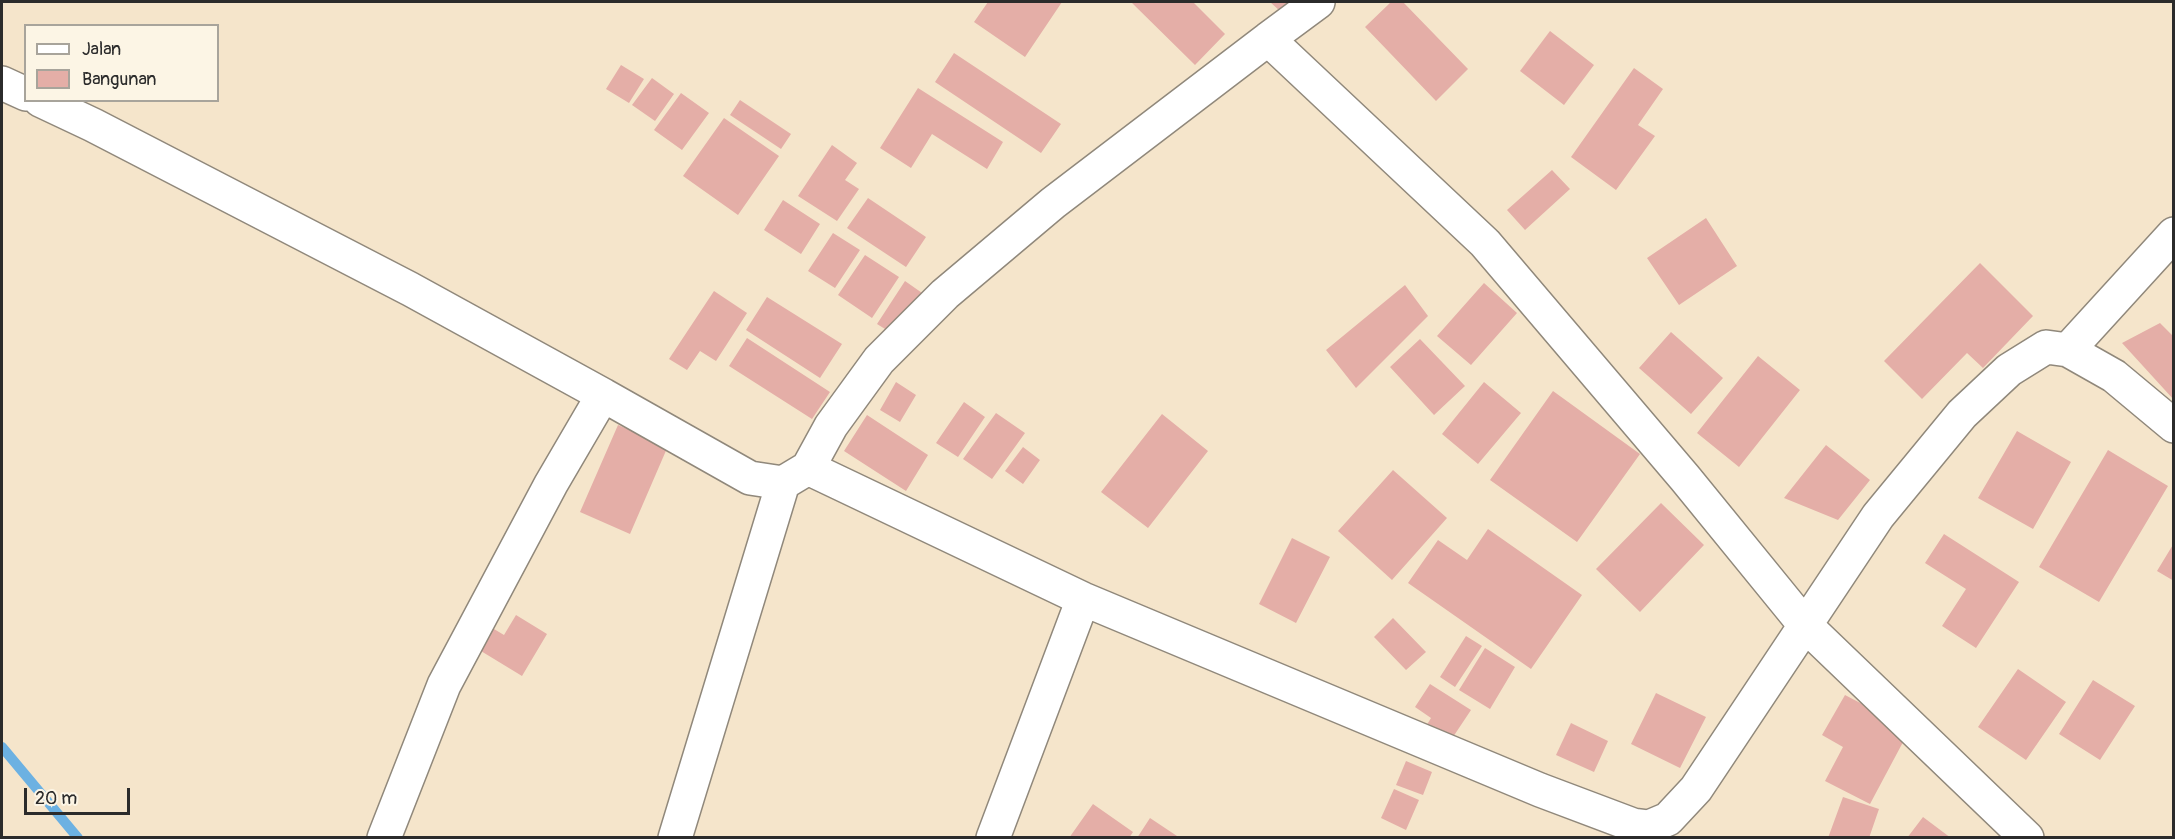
<!DOCTYPE html>
<style>
body{margin:0}
#map{position:relative;width:2175px;height:839px;overflow:hidden;background:#f5e5cb;font-family:Pangolin,sans-serif}
canvas{display:block}
.frame{position:absolute;inset:0;border:3px solid #2b2b2b;pointer-events:none}
.legend{position:absolute;left:24px;top:24px;width:195px;height:78px;box-sizing:border-box;background:#fcf5e5;border:2px solid #a8a49b;margin:0;padding:8px 10px;list-style:none;font-size:18px;color:#2b2b2b}
.legend li{display:flex;align-items:center;gap:12px;height:30px}
.legend b{width:30px;border:2px solid #a8a49b}
.scale{position:absolute;left:24px;top:788px;width:106px;height:27px;box-sizing:border-box;border:3px solid #2b2b2b;border-top:0;padding-left:8px;font-size:18px;line-height:21px;white-space:nowrap;color:#2b2b2b;-webkit-text-stroke:4px #fcf5e5;paint-order:stroke}
</style>
<div id="map">
<canvas width="2175" height="839"></canvas>
<div class="frame"></div>
<ul class="legend">
<li><b style="height:8px;background:#fff"></b>Jalan</li>
<li><b style="height:16px;background:#e4aea7"></b>Bangunan</li>
</ul>
<div class="scale">20 m</div>
</div>
<script>
const context = document.querySelector('canvas').getContext('2d');
context.lineJoin = 'round';
function toPath(rows) {
  const path = new Path2D();
  for (const r of rows) {
    path.moveTo(r[0], r[1]);
    for (let i = 2; i < r.length; i += 2) path.lineTo(r[i], r[i + 1]);
  }
  return path;
}
function trace(path, color, width, dash) {
  context.strokeStyle = color;
  context.lineWidth = width;
  context.lineCap = dash ? 'butt' : 'round';
  context.setLineDash(dash || []);
  context.stroke(path);
}
function fillPath(path, color) {
  context.fillStyle = color;
  context.fill(path, 'evenodd');
}
const stream = toPath([
 [2,747,78,838]
]);
const building = toPath([
 [988,2,1062,2,1025,57,974,22],
 [1131,2,1193,2,1225,34,1195,65],
 [1270,2,1289,2,1280,11],
 [1391,2,1403,2,1468,69,1436,101,1365,27],
 [1550,31,1594,65,1564,105,1520,71],
 [954,53,1061,124,1041,153,935,82],
 [621,65,644,79,629,103,606,89],
 [1634,68,1663,89,1638,125,1655,136,1616,190,1571,157],
 [652,78,674,94,655,121,632,105],
 [918,88,1003,142,987,169,932,134,911,168,880,148],
 [681,93,709,113,682,150,654,130],
 [740,100,791,134,781,149,730,115],
 [724,118,779,156,738,215,683,176],
 [832,145,857,163,845,180,859,189,837,221,798,196],
 [1552,170,1570,189,1525,230,1507,210],
 [868,198,926,237,906,267,847,228],
 [783,200,820,224,801,254,764,230],
 [1706,218,1737,266,1679,305,1647,258],
 [833,233,860,250,835,288,808,271],
 [865,255,899,277,872,318,838,295],
 [1980,263,2033,316,1983,368,1967,353,1922,399,1884,361],
 [905,281,925,295,898,337,877,324],
 [1484,283,1517,313,1471,365,1437,336],
 [1405,285,1428,316,1356,388,1326,350],
 [714,291,747,313,716,361,700,351,687,370,669,359],
 [767,297,842,344,820,378,746,330],
 [2160,323,2174,337,2174,400,2122,343],
 [1671,332,1723,378,1691,414,1639,368],
 [747,338,830,392,812,419,729,366],
 [1420,339,1465,386,1434,415,1390,367],
 [1758,356,1800,390,1739,467,1697,433],
 [896,382,916,395,900,422,880,410],
 [1484,382,1521,413,1478,464,1442,434],
 [1553,391,1640,454,1577,542,1490,480],
 [964,402,985,417,958,457,936,443],
 [996,413,1025,433,992,479,963,459],
 [1162,414,1208,451,1148,528,1101,492],
 [867,415,928,455,906,491,844,451],
 [618,425,668,446,630,534,580,512],
 [2017,431,2071,462,2033,529,1978,498],
 [1826,445,1870,480,1838,520,1784,498],
 [1023,447,1040,460,1023,484,1005,471],
 [2108,450,2168,486,2099,602,2039,567],
 [1393,470,1447,518,1392,580,1338,531],
 [1661,503,1704,545,1640,612,1596,569],
 [1488,529,1582,595,1531,669,1408,583,1438,540,1467,560],
 [1944,534,2019,582,1976,648,1942,626,1966,589,1925,563],
 [1292,538,1330,557,1296,623,1259,604],
 [2174,543,2174,581,2157,571],
 [516,615,547,634,522,676,476,648,489,626,504,635],
 [1393,618,1426,652,1406,670,1374,637],
 [1466,636,1482,646,1455,687,1440,677],
 [1485,648,1515,667,1490,709,1459,690],
 [2018,669,2066,702,2026,760,1978,727],
 [2093,680,2135,706,2100,760,2059,734],
 [1430,684,1471,710,1449,743,1425,728,1431,718,1415,707],
 [1656,693,1706,717,1680,768,1631,744],
 [1845,695,1910,729,1870,804,1825,781,1843,747,1822,735],
 [1571,723,1608,741,1594,772,1556,755],
 [1406,761,1432,772,1423,795,1396,785],
 [1394,789,1419,800,1406,830,1381,818],
 [1843,797,1879,809,1869,838,1828,838],
 [1093,804,1133,832,1129,838,1069,838],
 [1923,817,1951,838,1907,838],
 [1150,818,1180,838,1137,838]
]);
const minor = toPath([
 [1318,2,1268,39,1485,243,1685,478,1804,624,2027,838],
 [2,83,26,94],
 [40,100,93,125,410,289,603,395],
 [2068,350,2114,376,2174,426],
 [808,468,1083,599,1540,790,1633,825,1649,827,1668,819,1696,789,1878,516,1962,414,2009,370,2046,347,2068,350,2174,234],
 [384,838,444,685,551,484,603,395,750,478,783,483,808,468,831,426,879,360,945,294,1053,203,1268,39],
 [675,838,783,483],
 [993,838,1083,599]
]);
trace(stream, '#6cb1e2', 10);
fillPath(building, '#e4aea7');
trace(minor, '#90887b', 36);
trace(minor, '#fff', 33);
</script>
